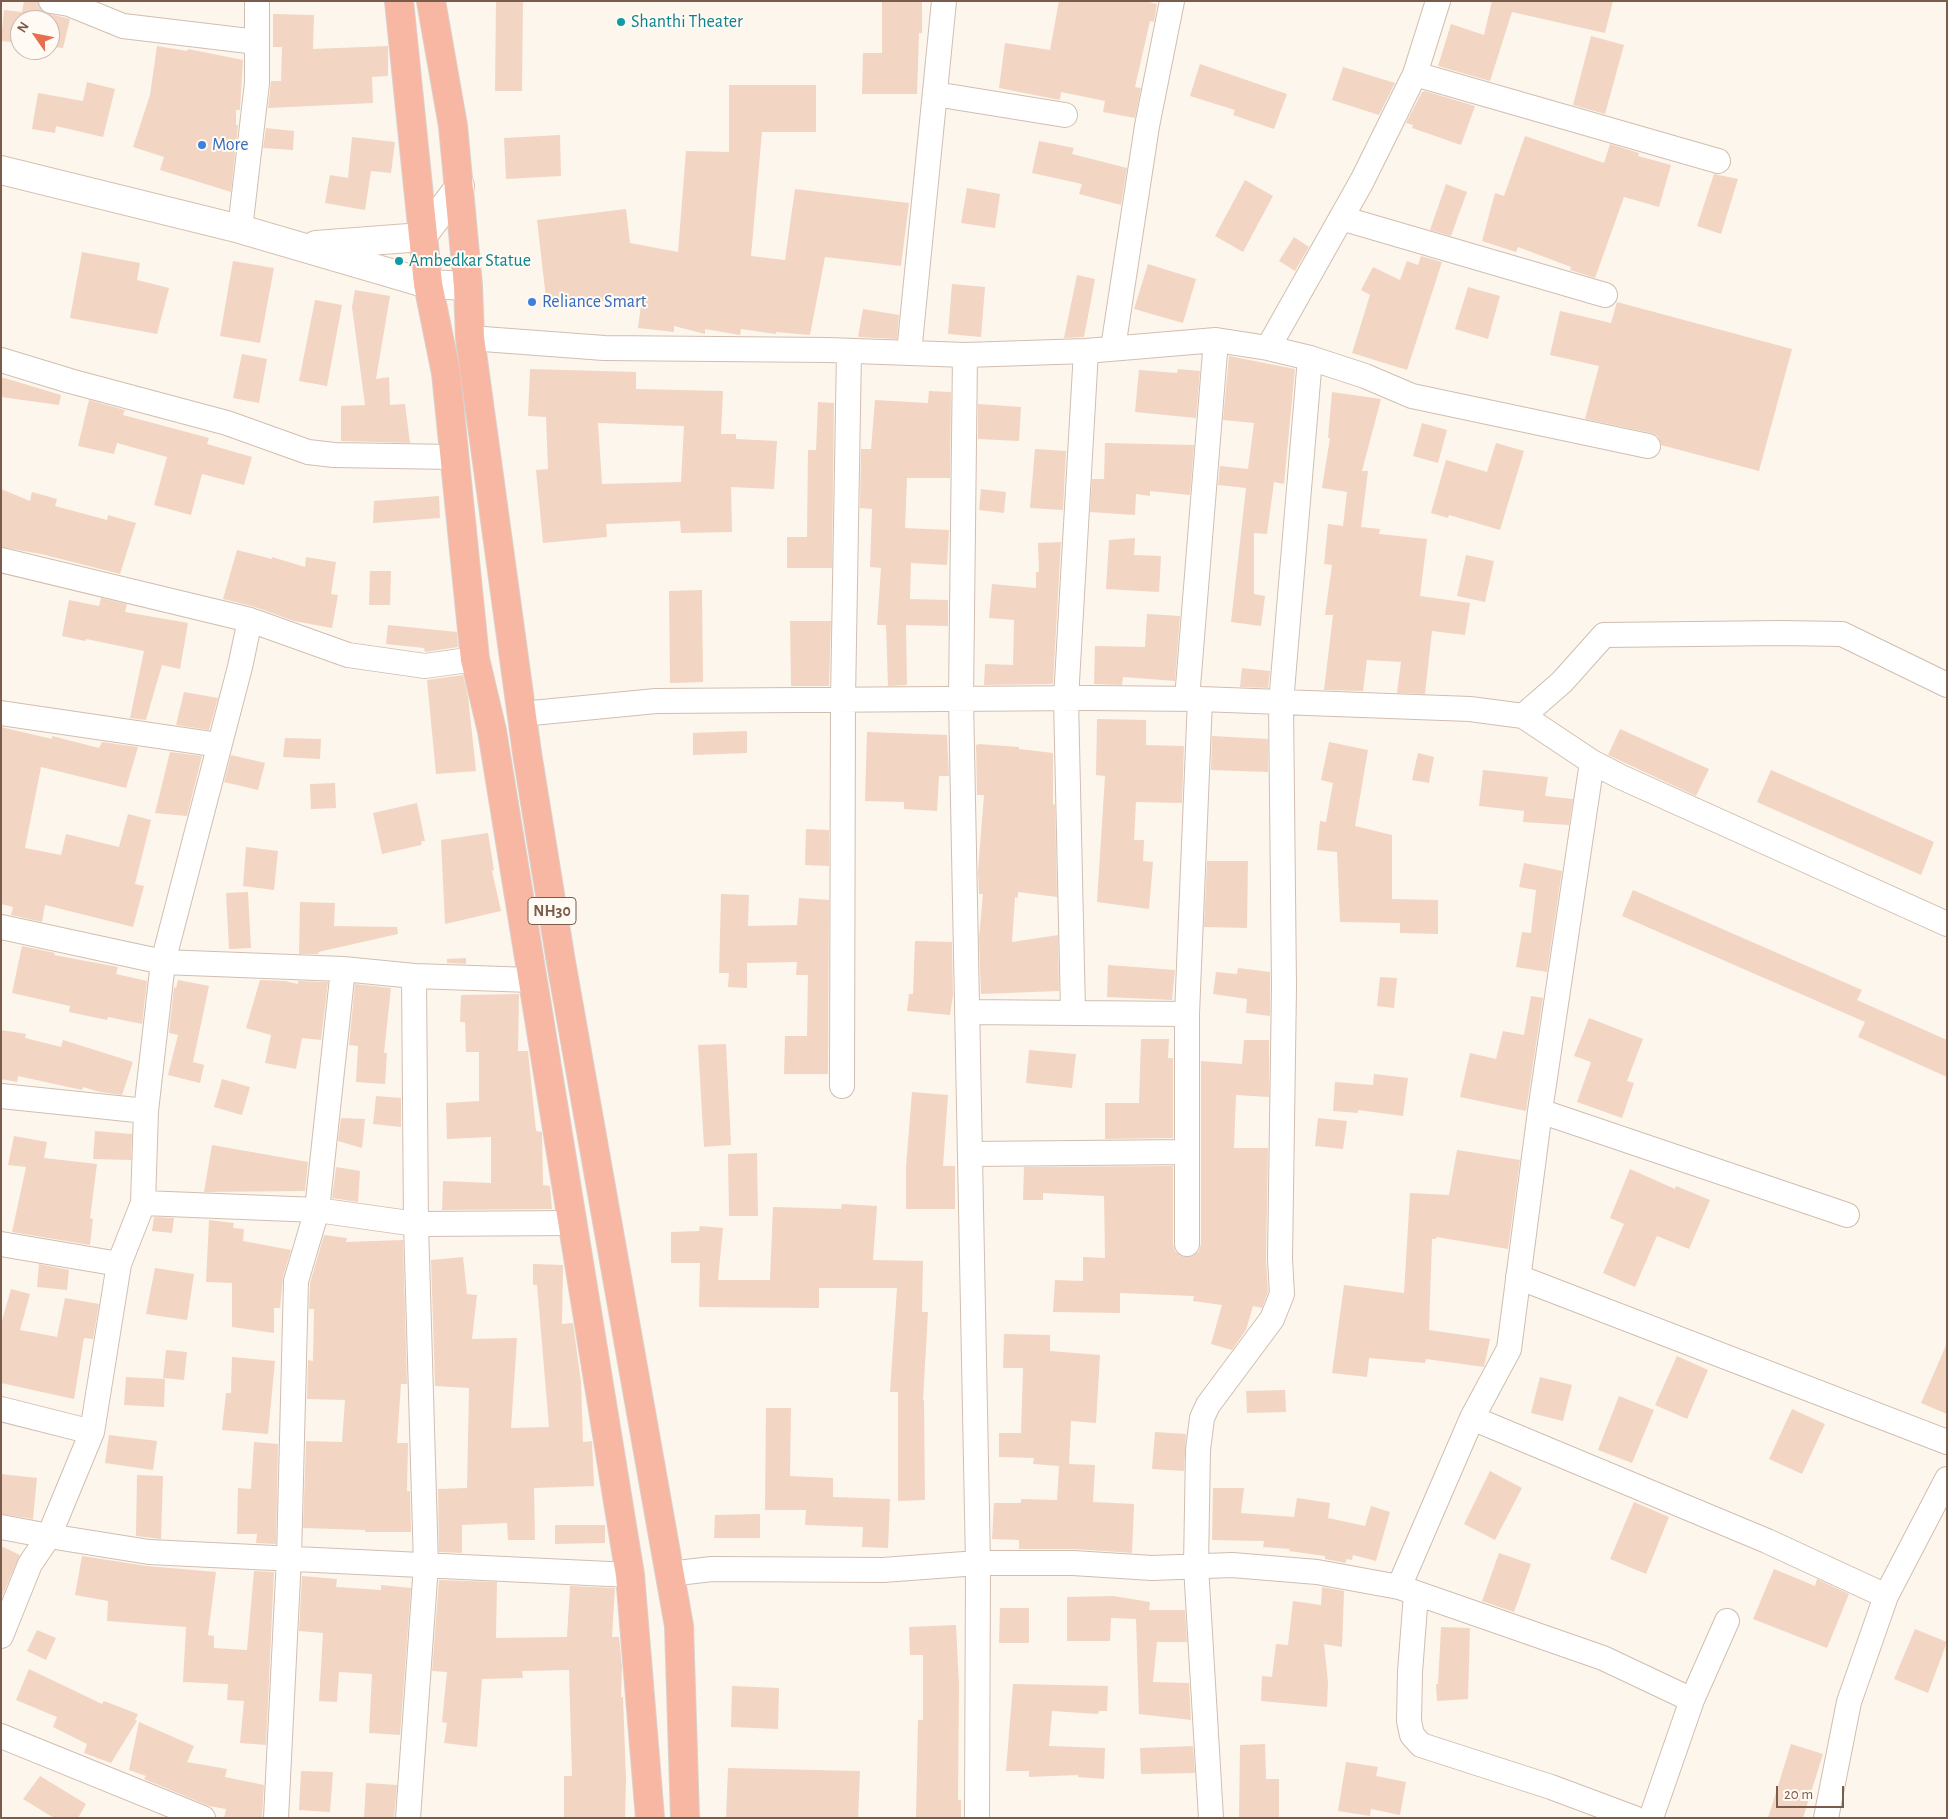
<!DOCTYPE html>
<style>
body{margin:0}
#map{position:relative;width:1948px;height:1819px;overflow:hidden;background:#fdf6ec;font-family:"Alegreya Sans",sans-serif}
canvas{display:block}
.frame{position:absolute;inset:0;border:2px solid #7a5c4d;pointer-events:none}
.north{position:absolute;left:10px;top:10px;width:50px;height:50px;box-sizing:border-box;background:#fffaf3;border:1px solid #cabbb1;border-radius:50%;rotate:303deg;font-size:14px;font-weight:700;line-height:20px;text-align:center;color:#7a5c4d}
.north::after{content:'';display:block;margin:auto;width:18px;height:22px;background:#e76f51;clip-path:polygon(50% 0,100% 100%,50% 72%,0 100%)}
.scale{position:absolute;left:1776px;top:1786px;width:68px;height:22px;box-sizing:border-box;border:2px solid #7a5c4d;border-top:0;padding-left:6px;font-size:15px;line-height:18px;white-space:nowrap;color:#7a5c4d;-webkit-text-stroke:4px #fffaf3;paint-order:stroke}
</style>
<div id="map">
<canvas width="1948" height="1819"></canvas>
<div class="frame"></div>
<div class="north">N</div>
<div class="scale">20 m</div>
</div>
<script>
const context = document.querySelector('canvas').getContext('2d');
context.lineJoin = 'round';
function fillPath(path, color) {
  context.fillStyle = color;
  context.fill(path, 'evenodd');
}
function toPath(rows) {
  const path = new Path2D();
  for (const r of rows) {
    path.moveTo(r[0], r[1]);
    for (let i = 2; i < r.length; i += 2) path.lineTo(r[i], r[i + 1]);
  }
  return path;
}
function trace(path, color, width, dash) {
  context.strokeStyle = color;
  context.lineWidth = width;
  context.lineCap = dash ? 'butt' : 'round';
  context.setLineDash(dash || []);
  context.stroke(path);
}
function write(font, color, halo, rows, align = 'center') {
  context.font = font + ' "Alegreya Sans",sans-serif';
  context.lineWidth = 4;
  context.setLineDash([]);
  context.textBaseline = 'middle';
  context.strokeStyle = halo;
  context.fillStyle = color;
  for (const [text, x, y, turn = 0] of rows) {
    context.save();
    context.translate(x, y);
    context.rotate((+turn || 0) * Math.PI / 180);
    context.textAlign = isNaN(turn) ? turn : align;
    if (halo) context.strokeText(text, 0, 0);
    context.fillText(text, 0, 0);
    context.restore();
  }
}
const building = toPath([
 [24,1,38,1,43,12,70,19,63,48,50,47,50,20,20,20,20,43,1,41,4,10,22,12],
 [496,1,523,1,522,91,495,91],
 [882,1,922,1,922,33,919,33,917,94,862,94,863,53,882,53],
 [1059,1,1145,1,1157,4,1154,22,1150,21,1135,87,1141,88,1135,118,1103,112,1105,101,1061,92,1060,100,999,88,1005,43,1050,50],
 [1492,1,1613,1,1605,33,1512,12,1490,81,1438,66,1451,24,1484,35],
 [273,14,314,15,313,49,388,46,388,76,372,77,373,103,268,108,271,81,281,81,282,47,273,47],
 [1591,36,1624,45,1605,114,1573,105],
 [157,46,187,51,188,49,243,60,240,110,236,110,236,125,238,125,231,192,160,170,164,157,133,147,150,95],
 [1200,64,1287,94,1274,129,1233,115,1235,110,1190,96],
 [1343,67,1395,83,1379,115,1332,100],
 [87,82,115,89,103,137,56,126,55,133,32,129,38,93,83,101],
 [729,85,816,85,816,132,762,132,751,256,785,260,795,189,909,203,901,266,825,257,810,335,776,332,776,334,741,329,740,335,705,329,705,334,674,326,674,332,638,328,642,297,547,307,537,220,626,209,630,243,678,252,686,151,729,152],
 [1425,91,1475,106,1461,145,1412,128,1413,125,1406,123,1422,92],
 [266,128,294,131,293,150,263,148],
 [560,135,561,176,506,179,504,138],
 [1525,136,1604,163,1610,144,1639,153,1638,156,1671,165,1659,207,1624,197,1595,278,1570,270,1571,267,1518,247,1516,252,1482,241,1495,193,1504,196],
 [352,137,395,142,391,173,371,171,365,210,325,203,330,175,348,178],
 [1039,141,1074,148,1072,154,1127,168,1121,205,1079,194,1082,184,1032,173],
 [1714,174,1738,179,1721,234,1697,226],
 [1245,180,1273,196,1243,252,1215,236],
 [1446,184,1467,192,1451,236,1430,230],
 [967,188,1000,194,995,228,961,223],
 [1294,237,1309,247,1295,271,1279,261],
 [82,252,140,263,137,280,169,288,157,334,70,318],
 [1421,256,1442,262,1407,370,1352,353,1370,295,1361,290,1373,267,1400,280,1407,261,1418,265],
 [233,261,274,268,260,343,220,336],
 [1148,264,1196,279,1183,323,1134,309],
 [1077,275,1095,279,1084,337,1064,338],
 [952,284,985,287,981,337,948,334],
 [1468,287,1500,296,1488,339,1455,329],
 [355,290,390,296,376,379,389,377,390,405,405,404,410,443,341,441,341,406,365,405,352,307],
 [315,300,342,305,327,386,299,381],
 [1617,302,1792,349,1759,471,1661,445,1658,436,1651,433,1585,419,1599,366,1550,355,1560,311,1611,323],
 [863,309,899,315,897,339,858,337],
 [242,354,267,359,259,403,233,398],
 [1229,356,1295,369,1284,484,1274,482,1267,534,1254,533,1254,594,1265,596,1261,626,1231,622,1246,488,1218,485,1220,466,1248,469,1254,423,1223,420],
 [530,369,636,372,636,389,723,391,721,434,736,434,736,439,777,441,774,489,731,487,732,532,681,533,680,521,606,524,607,537,543,543,536,470,548,469,546,417,528,416],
 [598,423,684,426,681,482,602,484],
 [1178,369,1200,371,1196,418,1135,412,1139,370,1177,373],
 [1,377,61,395,59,405,1,397],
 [929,391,951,392,950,478,907,478,905,528,949,530,947,565,911,563,910,599,948,600,948,626,906,625,907,685,888,686,886,625,877,625,881,568,870,567,872,509,860,508,861,449,871,449,875,400,928,403],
 [1332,392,1381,399,1362,471,1368,471,1361,527,1380,529,1379,534,1427,539,1420,596,1470,603,1465,635,1432,631,1425,694,1397,693,1401,662,1367,660,1363,691,1324,690,1333,615,1325,615,1332,565,1324,564,1328,524,1343,526,1347,492,1322,488,1330,438,1328,438],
 [89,400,125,410,123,415,209,438,207,444,252,457,244,485,202,474,191,515,154,505,167,457,117,443,114,454,78,446],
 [818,402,834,403,832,568,787,568,787,537,807,537,808,450,816,450],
 [978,404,1021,407,1019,441,978,439],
 [1422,423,1447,430,1438,463,1413,456],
 [1105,443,1194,445,1190,495,1150,491,1150,496,1136,494,1135,515,1090,512,1092,479,1104,479],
 [1496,443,1524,451,1500,530,1449,515,1448,518,1431,513,1446,460,1487,472],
 [1035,449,1066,451,1063,510,1030,508],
 [1,489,30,501,32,492,57,499,55,506,107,520,108,515,136,523,120,574,41,554,1,547],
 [981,489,1006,492,1004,513,979,510],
 [439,496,440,518,373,523,374,501],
 [1135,538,1134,555,1161,556,1159,592,1106,589,1109,540],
 [1061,542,1053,684,984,685,985,664,1013,665,1014,620,989,618,992,584,1036,588,1036,572,1039,572,1038,543],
 [237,550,272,559,272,557,305,567,306,557,336,562,331,594,338,595,332,628,294,621,255,607,223,599],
 [1466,555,1494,561,1485,602,1457,596],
 [370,571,391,571,390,605,369,605],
 [702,590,703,682,670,683,669,591],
 [101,598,127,604,125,612,188,623,180,669,162,665,146,720,130,718,144,651,86,639,85,641,62,636,69,600,99,606],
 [1147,614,1180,616,1175,681,1123,677,1122,685,1094,684,1095,646,1145,647],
 [790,621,831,621,829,686,791,686],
 [388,625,457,632,458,647,425,652,424,648,386,644],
 [1242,668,1270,671,1268,688,1240,687],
 [463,675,468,696,476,771,436,774,427,680],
 [184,692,218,698,209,730,176,725],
 [1097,719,1146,720,1146,745,1184,746,1182,803,1136,802,1134,840,1144,840,1143,861,1153,862,1149,909,1097,902,1105,776,1096,775],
 [1,727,52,739,52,736,99,748,102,742,138,747,126,788,41,767,25,848,61,855,66,834,119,847,128,814,151,820,135,884,144,886,133,927,45,905,42,922,11,915,13,907,1,904],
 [1620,729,1709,769,1696,796,1608,755],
 [747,731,747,753,693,755,693,733],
 [867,732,947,735,949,776,939,776,937,811,904,809,904,802,865,801],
 [1212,736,1268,739,1268,772,1211,770],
 [285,738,321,739,320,759,283,757],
 [1329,742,1368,750,1355,826,1392,835,1392,899,1438,900,1438,934,1400,933,1400,923,1340,922,1337,852,1317,850,1320,821,1326,822,1333,783,1321,780],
 [979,744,1019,747,1019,749,1053,753,1053,804,1055,805,1057,897,1018,892,1018,898,1015,897,1012,942,1058,935,1059,991,981,994,979,937,983,894,979,894,978,871,984,795,977,795,976,745],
 [170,752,202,756,187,816,155,813],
 [1418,753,1434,757,1429,783,1412,780],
 [231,755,265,763,258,790,224,782],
 [1483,770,1548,777,1545,796,1573,799,1569,825,1523,822,1524,811,1479,806],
 [1771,770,1934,842,1921,875,1757,802],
 [335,783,336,808,311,809,310,784],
 [417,803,425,841,422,841,421,845,382,854,373,813],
 [806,829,829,830,829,866,805,865],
 [488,833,494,870,492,871,501,911,445,924,441,840],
 [246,847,278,851,274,890,243,886],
 [1207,861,1248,861,1247,928,1204,927],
 [1524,863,1562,871,1547,972,1516,967,1522,932,1531,933,1536,890,1519,887],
 [1633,890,1862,990,1857,1000,1947,1040,1947,1077,1858,1037,1865,1022,1622,916],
 [248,892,251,948,229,949,226,893],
 [721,894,749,895,748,926,797,925,799,898,829,900,828,1074,784,1074,785,1036,807,1036,808,975,796,975,797,962,747,963,747,988,728,987,729,973,719,973],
 [300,902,335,903,334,926,397,927,398,934,318,952,319,954,299,954],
 [915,941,952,942,953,995,950,1015,907,1011,909,994,913,994],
 [22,946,55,953,54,955,118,967,116,974,147,981,142,1024,108,1017,107,1020,69,1012,70,1006,12,993],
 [466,958,466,964,447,963,447,959],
 [1108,965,1175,970,1172,1000,1107,997],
 [1238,968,1270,972,1270,1016,1246,1013,1247,999,1213,994,1216,972,1237,974],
 [1380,977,1397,978,1394,1008,1377,1006],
 [178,980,209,986,193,1062,204,1065,200,1083,168,1075,178,1035,169,1033,174,987,176,988],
 [260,980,285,981,298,984,298,981,328,982,321,1040,302,1038,296,1069,265,1063,271,1035,246,1028],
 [355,984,391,988,384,1053,387,1053,385,1084,356,1082,358,1046,349,1045],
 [519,994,518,1051,528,1051,536,1131,542,1132,543,1185,550,1186,552,1209,442,1210,443,1181,491,1183,491,1137,447,1139,446,1103,479,1101,479,1052,466,1052,465,1022,460,1022,461,995],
 [1531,996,1543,998,1526,1111,1460,1097,1470,1053,1496,1059,1503,1031,1524,1035],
 [1589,1018,1643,1039,1627,1081,1634,1083,1622,1118,1577,1102,1591,1062,1574,1056],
 [1,1030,26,1034,25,1038,61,1047,63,1040,133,1062,122,1095,100,1092,83,1087,82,1090,18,1076,17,1082,1,1079],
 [1141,1039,1169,1039,1168,1058,1173,1058,1173,1138,1105,1139,1105,1103,1139,1103],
 [1244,1040,1269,1040,1269,1097,1236,1095,1234,1148,1268,1148,1266,1259,1268,1292,1262,1308,1253,1306,1246,1330,1232,1350,1211,1344,1222,1305,1193,1301,1194,1296,1120,1293,1120,1313,1053,1312,1055,1280,1083,1281,1083,1257,1105,1258,1104,1196,1043,1193,1043,1200,1023,1200,1024,1167,1173,1166,1173,1244,1175,1251,1181,1256,1193,1256,1199,1251,1201,1244,1201,1061,1242,1064],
 [726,1044,731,1145,704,1147,698,1045],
 [1029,1050,1076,1054,1072,1088,1026,1083],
 [1374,1074,1408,1078,1403,1116,1358,1110,1358,1113,1333,1111,1335,1082,1373,1085],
 [222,1079,250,1087,242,1115,214,1107],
 [912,1092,948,1095,943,1166,955,1166,955,1209,906,1209,906,1167],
 [376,1096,401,1098,401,1127,373,1124],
 [341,1118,365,1119,362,1148,338,1141],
 [1318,1118,1347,1121,1343,1149,1315,1146],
 [95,1131,132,1134,131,1160,93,1159],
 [14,1136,47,1142,44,1158,97,1164,90,1218,93,1219,90,1245,12,1232,26,1167,8,1165],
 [212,1145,308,1162,305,1191,204,1192],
 [1457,1150,1520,1160,1508,1249,1436,1237,1436,1239,1432,1239,1429,1330,1490,1339,1484,1367,1426,1359,1425,1363,1369,1358,1367,1377,1332,1373,1344,1285,1404,1293,1410,1193,1449,1195],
 [757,1153,758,1216,729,1216,728,1154],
 [336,1167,360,1171,358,1202,332,1198],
 [1630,1169,1675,1189,1676,1186,1710,1200,1689,1249,1657,1236,1635,1287,1603,1273,1624,1224,1610,1218],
 [842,1204,877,1206,873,1260,923,1261,922,1312,928,1312,923,1400,924,1400,925,1500,898,1501,898,1392,890,1392,897,1288,819,1288,819,1308,699,1307,700,1263,671,1263,671,1232,699,1231,700,1226,723,1228,718,1280,770,1280,773,1207,841,1209],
 [154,1217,174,1218,172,1233,152,1231],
 [209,1220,234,1223,233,1228,244,1229,243,1241,291,1250,283,1277,280,1308,274,1308,274,1333,232,1327,232,1283,206,1282],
 [324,1235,347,1238,346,1242,403,1240,407,1384,401,1384,397,1443,408,1443,407,1491,410,1491,411,1532,365,1532,365,1530,303,1528,306,1441,342,1442,345,1400,307,1399,308,1360,313,1361,314,1309,309,1309,310,1283],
 [463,1257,467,1294,477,1295,472,1339,517,1338,511,1428,549,1427,537,1285,533,1285,533,1264,563,1265,562,1324,573,1323,581,1382,583,1442,592,1441,594,1486,534,1488,535,1540,508,1540,507,1523,462,1525,462,1553,439,1552,438,1489,467,1488,469,1388,435,1386,431,1260],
 [39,1264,69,1270,67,1290,37,1287],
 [155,1268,194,1274,187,1320,146,1314],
 [11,1289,30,1294,20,1330,57,1337,65,1298,99,1304,93,1339,84,1338,74,1399,1,1383,1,1324],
 [1004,1334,1050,1335,1050,1351,1100,1355,1096,1423,1071,1421,1069,1464,1095,1465,1093,1502,1134,1504,1132,1553,1074,1549,1019,1549,1019,1540,992,1539,994,1503,1021,1503,1021,1499,1057,1500,1059,1466,1033,1464,1034,1458,999,1457,999,1433,1021,1433,1023,1368,1003,1368],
 [1947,1343,1947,1414,1921,1403],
 [166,1350,187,1352,184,1380,163,1378],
 [1677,1356,1708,1370,1687,1419,1655,1405],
 [232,1357,275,1361,268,1434,222,1430,226,1393,231,1393],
 [126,1377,165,1379,164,1407,124,1405],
 [1540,1377,1572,1385,1563,1421,1531,1413],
 [1285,1390,1286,1412,1247,1413,1246,1391],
 [1619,1396,1654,1410,1632,1463,1598,1450],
 [766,1408,791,1408,790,1476,833,1478,833,1497,890,1499,888,1548,862,1547,863,1527,805,1525,806,1510,765,1510],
 [1792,1409,1825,1424,1802,1474,1769,1459],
 [1155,1432,1186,1434,1184,1471,1152,1469],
 [109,1435,157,1441,153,1470,105,1463],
 [254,1442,278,1444,276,1544,256,1543,257,1534,237,1534,238,1488,251,1489],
 [1490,1471,1522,1488,1495,1540,1464,1524],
 [1,1474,37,1478,33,1519,1,1514],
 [137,1475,163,1476,161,1539,136,1536],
 [1213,1488,1244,1488,1241,1513,1294,1517,1297,1498,1330,1503,1328,1518,1365,1526,1371,1506,1390,1512,1376,1561,1353,1555,1352,1560,1346,1559,1346,1563,1325,1559,1325,1556,1289,1551,1290,1549,1263,1547,1264,1541,1212,1540],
 [1634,1502,1669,1517,1646,1574,1610,1559],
 [760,1514,760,1538,714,1538,715,1515],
 [555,1525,605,1525,605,1543,555,1544],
 [1,1546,20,1555,1,1599],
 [1499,1553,1531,1564,1514,1612,1482,1601],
 [82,1556,147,1566,216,1572,208,1635,214,1636,214,1648,247,1650,254,1571,274,1572,266,1745,240,1743,244,1701,227,1700,228,1684,183,1682,186,1627,107,1621,108,1601,75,1595],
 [1774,1569,1815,1586,1817,1579,1849,1594,1827,1648,1753,1619],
 [302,1576,337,1579,336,1587,381,1590,381,1585,411,1588,400,1735,369,1733,372,1674,339,1672,337,1702,319,1701,323,1633,299,1631],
 [439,1580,497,1582,496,1638,567,1637,570,1586,615,1588,612,1637,619,1637,622,1666,621,1697,623,1697,626,1780,625,1818,564,1818,564,1776,572,1776,569,1670,522,1671,523,1678,482,1679,477,1747,444,1743,447,1723,442,1722,447,1672,432,1671],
 [1322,1587,1344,1591,1342,1647,1324,1644,1328,1682,1327,1707,1261,1701,1262,1676,1272,1677,1276,1644,1288,1645,1293,1601,1321,1605],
 [1113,1596,1150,1602,1149,1610,1185,1610,1187,1642,1157,1642,1153,1682,1189,1683,1191,1720,1139,1714,1136,1619,1111,1618,1110,1641,1067,1641,1067,1597],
 [1000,1608,1029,1608,1029,1643,999,1643],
 [956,1625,959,1685,958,1800,961,1800,961,1818,916,1818,918,1720,923,1720,923,1655,910,1655,909,1627],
 [1441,1627,1470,1628,1468,1699,1437,1701,1436,1684,1438,1684],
 [1915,1629,1947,1642,1928,1693,1894,1679],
 [37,1630,56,1638,46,1660,27,1651],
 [29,1669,102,1704,104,1701,138,1714,135,1720,137,1721,111,1763,84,1753,87,1744,53,1727,57,1717,16,1700],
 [1013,1684,1108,1686,1107,1711,1099,1711,1098,1714,1052,1711,1049,1746,1105,1748,1104,1779,1078,1777,1078,1775,1029,1777,1029,1771,1006,1771],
 [732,1686,779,1688,778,1729,731,1727],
 [139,1722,194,1746,187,1762,227,1769,225,1777,264,1785,262,1818,224,1818,226,1809,209,1806,144,1779,146,1776,129,1770],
 [1265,1744,1266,1779,1279,1779,1279,1818,1239,1818,1240,1745],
 [1791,1744,1823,1754,1803,1818,1768,1818],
 [1193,1746,1195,1773,1141,1774,1140,1748],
 [1346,1762,1378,1767,1376,1776,1406,1782,1400,1815,1371,1809,1370,1816,1338,1811],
 [728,1768,860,1771,858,1818,726,1818],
 [301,1771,333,1772,330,1812,299,1810],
 [40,1776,86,1804,78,1818,54,1818,23,1799],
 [366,1783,397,1785,394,1818,364,1818]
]);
const street = toPath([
 [51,1,69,4,123,26,257,42],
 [1415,74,1718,161],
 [935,94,1065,115],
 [1341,218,1605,295],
 [240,229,257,83,257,1],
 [470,338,604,348,828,350,965,355,1086,351,1216,340,1268,348,1310,358,1365,376,1412,396,1648,446],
 [1113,348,1147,126,1172,1],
 [1268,348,1362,181,1415,74,1438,1],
 [909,353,944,1],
 [965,355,961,699,978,1563,977,1818],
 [1,360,70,381,227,423,308,452,334,455,454,457],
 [1,560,250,620,348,655,425,666,475,659],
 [1187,699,1216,340],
 [1,713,219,745],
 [522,714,656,701,1089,698,1200,699,1470,709,1523,716,1592,762,1621,777,1947,924],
 [1523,716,1562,682,1604,635,1782,633,1842,634,1947,685],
 [1,927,163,962,343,969,414,976,532,980],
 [968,1012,1187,1014],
 [1073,1012,1066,699,1086,351],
 [842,1086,843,699,849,351],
 [1,1096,146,1111],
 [1540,1111,1847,1215],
 [971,1154,1187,1152],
 [143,1203,317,1210,416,1224,572,1223],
 [1,1244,119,1264],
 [1187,1244,1187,1014,1200,699],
 [1518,1277,1947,1442],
 [1,1409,92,1432],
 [1472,1418,1767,1541,1886,1596],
 [1,1527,49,1536,92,1432,119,1264,143,1203,146,1111,163,962,240,667,250,620],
 [669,1574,712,1569,883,1570,978,1563,1073,1563,1152,1568,1232,1565,1317,1572,1399,1587,1603,1658,1692,1700],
 [1399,1587,1472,1418,1509,1349,1540,1111,1592,762],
 [1416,1594,1410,1672,1409,1721,1412,1735,1421,1745,1551,1787,1634,1818],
 [1,1636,30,1564,49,1536,149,1552,630,1575],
 [1,1736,203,1818],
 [276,1818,289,1557,296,1281,317,1210,343,969],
 [408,1818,426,1565,416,1224,414,976],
 [1211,1818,1196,1566,1198,1450,1202,1418,1208,1405,1272,1319,1282,1294,1280,1259,1284,986,1281,703,1310,358],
 [1651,1818,1692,1700,1727,1621],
 [1826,1818,1849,1702,1886,1596,1947,1479]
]);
const secondary = toPath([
 [1,170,240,229,428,284,468,286],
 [316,245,422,237,460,186]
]);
const highway = toPath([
 [399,1,428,284,446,373,475,659,492,731,630,1575,650,1818],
 [431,1,453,126,468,286,470,338,527,753,561,962,679,1626,685,1818]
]);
const markers = [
 [621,22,5,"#0f9aa8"],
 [202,145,5,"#3f7fe0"],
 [399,261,5,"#0f9aa8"],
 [532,302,5,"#3f7fe0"]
];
const shields = [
 [552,911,48]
];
const shieldNames = [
 ["NH30",552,911]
];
const cultureNames = [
 ["Shanthi Theater",631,22],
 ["Ambedkar Statue",409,261]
];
const shopNames = [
 ["More",212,145],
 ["Reliance Smart",542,302]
];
fillPath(building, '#f3d5c3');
trace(street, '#d1beb0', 26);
trace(secondary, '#d6c0b0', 30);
trace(highway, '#dad1cd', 30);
trace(street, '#fff', 24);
trace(secondary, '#fff', 28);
trace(highway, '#f7b7a3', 28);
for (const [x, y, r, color] of markers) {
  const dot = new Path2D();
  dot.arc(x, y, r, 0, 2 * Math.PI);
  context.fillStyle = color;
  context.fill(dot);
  trace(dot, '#fffaf3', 2);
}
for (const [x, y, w] of shields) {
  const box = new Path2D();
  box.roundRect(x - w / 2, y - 13.5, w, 27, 4);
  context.fillStyle = '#fffaf3';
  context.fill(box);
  trace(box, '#7a5c4d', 1);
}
write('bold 16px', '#7a5c4d', null, shieldNames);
write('18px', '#0d838f', '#fffaf3', cultureNames, 'left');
write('18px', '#366cbe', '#fffaf3', shopNames, 'left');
</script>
